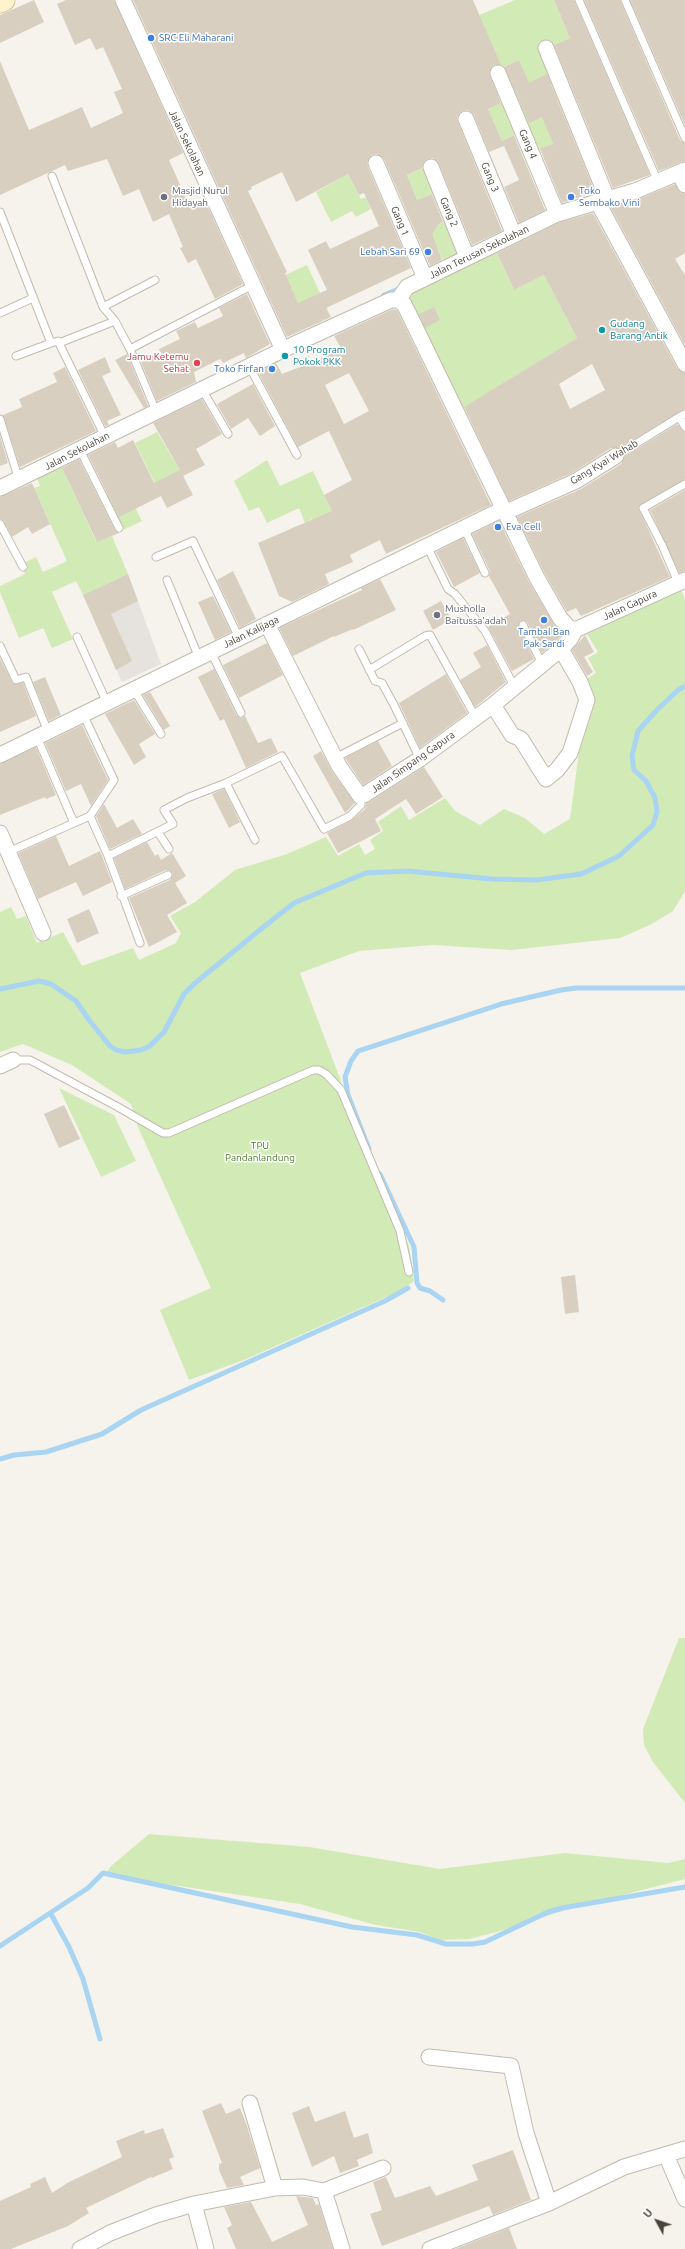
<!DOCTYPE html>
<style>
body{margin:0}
#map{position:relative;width:685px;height:2249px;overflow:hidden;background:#f6f3ec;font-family:Ubuntu,sans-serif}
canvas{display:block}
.north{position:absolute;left:637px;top:2201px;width:40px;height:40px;-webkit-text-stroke:3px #fff;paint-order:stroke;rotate:310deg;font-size:11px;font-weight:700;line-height:16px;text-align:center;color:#4b4439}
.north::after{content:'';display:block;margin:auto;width:14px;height:18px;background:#4b4439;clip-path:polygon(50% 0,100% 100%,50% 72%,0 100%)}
</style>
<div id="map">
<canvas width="685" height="2249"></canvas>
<div class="north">U</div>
</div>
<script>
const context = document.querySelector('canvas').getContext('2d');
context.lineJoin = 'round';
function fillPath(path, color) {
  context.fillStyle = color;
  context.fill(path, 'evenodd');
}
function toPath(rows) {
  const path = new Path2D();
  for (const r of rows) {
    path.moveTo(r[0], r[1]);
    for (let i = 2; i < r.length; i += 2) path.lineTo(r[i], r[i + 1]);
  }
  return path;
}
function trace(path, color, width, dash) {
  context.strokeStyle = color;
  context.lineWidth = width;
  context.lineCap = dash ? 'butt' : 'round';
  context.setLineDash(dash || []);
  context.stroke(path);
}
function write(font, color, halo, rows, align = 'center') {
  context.font = font + ' Ubuntu,sans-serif';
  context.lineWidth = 3;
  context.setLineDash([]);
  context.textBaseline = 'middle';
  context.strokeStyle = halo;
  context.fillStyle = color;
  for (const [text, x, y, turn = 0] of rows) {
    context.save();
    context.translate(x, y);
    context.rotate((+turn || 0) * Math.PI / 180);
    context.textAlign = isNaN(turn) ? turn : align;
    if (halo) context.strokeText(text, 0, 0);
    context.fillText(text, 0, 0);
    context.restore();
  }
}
const industrial = toPath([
 [128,574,161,664,122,682,83,595]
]);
const green = toPath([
 [515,0,554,0,570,38,542,50,556,82,532,92,519,60,502,68,479,15],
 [505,101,517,133,502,141,488,109],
 [523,103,542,116,553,144,535,152,518,106],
 [427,166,437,192,417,200,407,175],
 [348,174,361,199,366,197,371,209,356,217,352,211,331,222,316,192],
 [449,220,461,252,444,263,429,229],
 [495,249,514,290,544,275,577,338,463,408,407,294],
 [307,265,328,310,318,315,321,322,309,327,285,275],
 [157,432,180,470,180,489,162,498,135,443],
 [267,460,280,486,313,471,334,516,315,525,312,519,305,523,299,508,267,523,259,507,249,511,234,481],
 [61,466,96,541,112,536,128,574,83,595,76,581,52,592,73,639,52,648,43,628,19,638,0,592,0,586,25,574,21,564,36,557,43,572,67,561,34,488,40,486,37,478],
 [121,488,127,492,142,521,123,530,105,496],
 [681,589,685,600,685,891,673,911,650,925,620,938,511,950,433,945,359,951,300,973,366,1147,409,1246,414,1281,400,1291,244,1360,189,1380,160,1310,211,1288,137,1125,131,1104,72,1065,23,1044,0,1052,0,912,11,907,17,919,26,916,37,943,63,932,82,966,133,948,139,960,176,943,181,933,170,916,195,902,235,870,287,854,326,837,338,856,359,844,365,855,375,849,370,840,383,831,378,822,401,806,409,820,445,798,455,811,480,825,504,809,525,818,544,834,570,819,579,752,590,718,591,699,583,681,596,673,588,658,598,652,587,634],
 [59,1088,114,1115,136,1161,101,1177],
 [679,1638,685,1638,685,1803,653,1762,644,1745,643,1729],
 [149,1834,309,1847,440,1869,565,1853,668,1863,685,1859,685,1879,572,1908,497,1932,469,1939,440,1940,420,1932,376,1925,300,1904,105,1875,111,1866]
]);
const stream = toPath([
 [384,295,401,288],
 [0,989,39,981,51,984,76,1001,89,1020,110,1046,116,1050,125,1052,141,1050,150,1046,164,1032,184,994,194,984,261,929,294,903,366,873,407,871,492,879,537,880,581,874,619,856,653,825,657,812,655,798,646,781,634,770,632,756,638,731,655,712,678,690,685,686],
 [369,1149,348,1095,345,1077,351,1061,358,1051,501,1004,561,990,576,988,685,988],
 [380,1174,414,1247,417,1283,420,1288,430,1291,443,1300],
 [0,1459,14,1455,46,1452,102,1434,141,1410,385,1301,408,1288],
 [51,1914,69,1947,83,1979,100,2039],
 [0,1946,88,1888,103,1873,352,1927,417,1935,446,1944,473,1944,485,1942,548,1912,562,1908,685,1887]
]);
const building = toPath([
 [34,0,44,22,0,43,0,15],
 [66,0,114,0,183,153,169,160,189,205,193,209,206,203,243,284,215,299,196,259,188,263,180,248,183,247,169,214,153,222,139,189,123,196,107,159,68,171,65,165,0,195,0,61,29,130,82,107,91,128,123,113,114,92,122,89,103,47,96,50,90,38,75,45,57,4],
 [133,0,473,0,501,65,494,65,489,72,501,103,488,109,502,141,514,135,545,210,519,223,504,187,519,180,504,146,489,152,474,115,468,110,462,111,457,117,458,122,502,231,472,245,439,164,433,158,427,159,424,162,422,168,407,175,417,200,432,194,443,222,438,225,432,234,442,260,430,266,384,159,377,154,372,155,367,162,368,167,411,268,326,308,331,317,287,337],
 [282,172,296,202,348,174,359,195,364,193,379,226,330,249,326,241,308,250,327,290,298,303,285,273,287,272,248,191,252,189,251,187],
 [554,0,574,0,650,175,613,188,554,45,570,38],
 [584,0,620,0,680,140,685,143,685,161,659,171],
 [630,0,685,0,685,125],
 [519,60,529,83,547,74,595,192,562,203,540,149,553,144,542,117,529,123,504,67],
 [675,184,680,192,685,194,685,253,675,259,685,275,685,345,611,208,638,199],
 [593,213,677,368,685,373,685,409,620,448,611,448,572,473,509,501,464,407,577,338,544,275,514,290,497,253,560,222],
 [592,364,605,390,570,409,559,384],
 [247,294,270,344,246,358,244,353,223,363,220,359,194,372,196,382,157,401,141,362,160,352,159,349,180,339,176,331,195,322,198,328,223,316,219,308],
 [434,307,440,320,425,328,419,314],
 [393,309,397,310,491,505,386,554,380,540,350,555,353,562,325,574,329,584,292,602,279,596,258,543,332,511,324,495,352,480,329,431,298,447,258,372,276,363,282,374,313,362,341,348,334,336],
 [349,373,369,411,344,424,325,385],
 [127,354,148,406,144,408,115,360],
 [105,357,111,372,102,376,121,415,107,421,109,425,105,426,78,370],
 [65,367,96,431,20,467,3,415,22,407,19,399,57,382,53,373],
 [253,384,275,426,260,436,248,418,231,429,217,404],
 [202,399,222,434,196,449,205,465,183,476,181,472,193,495,167,508,161,496,119,517,88,455,115,442,118,448,133,440,154,483,180,470,153,423],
 [677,424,685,432,685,479,641,504,638,507,670,577,581,616,576,608,567,612,545,574,517,517,581,489,621,464,625,456],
 [0,436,8,463,0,466],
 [79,459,115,530,119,533,97,542,62,468],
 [32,483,50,524,32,534,28,527,12,537,4,522,0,519,0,497],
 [685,490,685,571,679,573,650,510],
 [499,521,529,582,561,636,542,653,527,622,520,621,519,627,534,659,512,671,488,627,510,614,489,576,490,571,472,534],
 [463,538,480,573,454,587,436,552],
 [233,571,256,619,240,628,217,580],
 [128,574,138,601,111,614,132,661,116,670,83,595],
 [380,579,396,610,353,630,353,629,334,637,334,636,293,656,279,628,362,590,361,588],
 [213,596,231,632,215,640,198,602],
 [441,601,451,619,433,630,423,611],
 [585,635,594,652,584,657,593,672,587,676,572,650],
 [267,643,283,675,239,698,223,665],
 [487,645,506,682,475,707,460,680,481,667,473,653],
 [0,658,13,684,23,683,36,716,0,732],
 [214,669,237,716,241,718,245,716,258,743,271,738,278,752,246,768,224,719,220,721,198,677],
 [446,674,467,713,420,748,399,703],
 [45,677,61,715,49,721,33,682],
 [150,692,170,726,164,730,143,695],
 [134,700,155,734,139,744,146,757,134,765,105,714],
 [82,725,108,780,91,806,81,784,66,791,45,743],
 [378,741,392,766,363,785,345,758],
 [36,747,56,795,46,799,45,797,0,815,0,764],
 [321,751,332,771,355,803,345,813,313,756],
 [424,767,443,797,416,814,406,799,375,819,381,831,338,853,327,833,352,820,365,809,366,804],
 [224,789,240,822,229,828,212,794],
 [104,804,117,828,133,819,142,834,110,849,96,816],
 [56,836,69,866,100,851,112,882,83,896,76,882,38,899,18,853],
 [147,842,155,856,158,854,161,860,172,853,186,876,175,883,187,903,167,915,177,932,149,947,129,898,170,880,173,873,166,870,125,889,114,858],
 [89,909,99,933,77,943,67,919],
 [64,1105,80,1139,59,1148,44,1114],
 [575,1275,579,1312,565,1314,561,1277],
 [221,2103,226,2114,240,2108,247,2126,260,2168,240,2177,244,2185,227,2188,219,2170,219,2164,222,2163,202,2111],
 [309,2106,315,2122,345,2111,354,2138,368,2133,373,2153,357,2160,359,2166,340,2173,334,2156,312,2167,292,2113],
 [163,2128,174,2157,169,2159,173,2169,152,2178,151,2177,86,2208,89,2213,68,2226,11,2249,0,2249,0,2201,31,2187,30,2184,45,2177,52,2193,69,2182,122,2157,116,2141,144,2130,145,2134],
 [513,2150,531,2200,493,2215,489,2206,382,2246,370,2214,382,2210,373,2182,386,2177,395,2198,430,2186,436,2196,478,2180,472,2165],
 [296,2196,313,2198,316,2205,319,2204,333,2249,236,2249,227,2228,232,2225,224,2207,251,2202,272,2242,308,2225],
 [509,2228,517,2249,455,2249]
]);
const lane = toPath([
 [579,0,658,182],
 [625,0,685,138],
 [52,176,103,307,115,321,130,349],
 [0,212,51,343,58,341,105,437],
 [103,307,155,280],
 [0,313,33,298],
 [59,343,115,321],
 [16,356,51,343],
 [249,366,297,455],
 [202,389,228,434],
 [156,411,130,349,253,285],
 [685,414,679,417,685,427],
 [0,419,19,480],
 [80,450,119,528],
 [616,456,679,417],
 [0,524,23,567],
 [464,528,485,573],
 [427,546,448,589,455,594,485,631,514,686],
 [156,557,193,541,239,638],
 [167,580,199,658],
 [678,582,662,545,643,508,685,484],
 [523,625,542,664],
 [77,637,107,703],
 [0,646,16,680,26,677,48,732],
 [359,649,375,681,382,683,394,705,420,759],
 [211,652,241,713],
 [369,670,425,636,430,635,476,718],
 [134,690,161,734],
 [37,737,74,823],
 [335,758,403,723],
 [226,783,255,840],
 [90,816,108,856,140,943],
 [158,832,169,849],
 [8,852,90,816,114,780,83,714],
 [108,856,173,824,164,810,187,798,226,783,282,756,324,829,350,816,361,805,360,796],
 [121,896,168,875],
 [13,1060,30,1060,118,1107,163,1133,169,1133,313,1070,319,1070,326,1074,341,1090,400,1231,409,1272]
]);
const street = toPath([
 [123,0,283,350],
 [546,48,607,198],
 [498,73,557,214],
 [466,119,514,235],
 [376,163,425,278],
 [431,167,467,257],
 [679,173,685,185],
 [597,201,685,364],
 [398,300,407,287,557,214,635,191,685,170],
 [0,488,299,342,391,300,398,300,404,304,537,578,560,618,568,627,575,630],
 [504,513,576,481,616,456],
 [267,624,339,766,360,796,364,795,420,759,493,705,561,649,571,638,575,630],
 [575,630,685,580],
 [493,705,512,735,521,739,546,779,557,770,570,753,587,700,580,682,561,649],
 [0,755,503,509],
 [0,833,43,933],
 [0,1066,13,1060],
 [429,2057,511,2066,526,2133,549,2203],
 [250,2103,275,2188],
 [666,2155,685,2199],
 [324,2191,342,2249],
 [194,2204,206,2249],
 [80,2249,110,2233,156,2215,194,2204,275,2188,303,2187,324,2191,383,2168],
 [430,2249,549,2203,624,2167,685,2149]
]);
const secondary = toPath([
 [0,2,4,0]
]);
const markers = [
 [151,38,4,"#3f7fe0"],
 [164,197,4,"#6b7280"],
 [571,197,4,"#3f7fe0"],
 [428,252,4,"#3f7fe0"],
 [602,330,4,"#0f9aa8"],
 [285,356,4,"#0f9aa8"],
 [197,363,4,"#e0444e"],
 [272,369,4,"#3f7fe0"],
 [498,527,4,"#3f7fe0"],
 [437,615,4,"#6b7280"],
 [544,620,4,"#3f7fe0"]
];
const shopNames = [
 ["SRC Eli Maharani",159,38],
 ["Toko",579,191],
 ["Sembako Vini",579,203],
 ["Lebah Sari 69",420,252,"right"],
 ["Toko Firfan",264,369,"right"],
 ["Eva Cell",506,527],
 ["Tambal Ban",544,632,"center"],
 ["Pak Sardi",544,644,"center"]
];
const streetNames = [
 ["Jalan Sekolahan",187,143,65],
 ["Gang 4",528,144,67],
 ["Gang 3",490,177,68],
 ["Gang 2",449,212,67],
 ["Gang 1",400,221,67],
 ["Jalan Terusan Sekolahan",479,252,-26],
 ["Jalan Sekolahan",77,451,-27],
 ["Gang Kyai Wahab",604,462,-31],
 ["Jalan Gapura",630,605,-25],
 ["Jalan Kalijaga",251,632,-26],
 ["Jalan Simpang Gapura",413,762,-35]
];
const worshipNames = [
 ["Masjid Nurul",172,191],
 ["Hidayah",172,203],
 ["Musholla",445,609],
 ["Baitussa'adah",445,621]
];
const cultureNames = [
 ["Gudang",610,324],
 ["Barang Antik",610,336],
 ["10 Program",293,350],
 ["Pokok PKK",293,362]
];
const healthNames = [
 ["Jamu Ketemu",189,357],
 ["Sehat",189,369]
];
const parkNames = [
 ["TPU",260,1146],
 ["Pandanlandung",260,1158]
];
fillPath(industrial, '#e6e2dd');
fillPath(green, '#d2eab5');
trace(stream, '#a9d4f2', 5);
fillPath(building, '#d8cfc1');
trace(lane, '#c2bbae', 9);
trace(street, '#c2bbae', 17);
trace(secondary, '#d6c79b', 23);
trace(lane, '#fff', 7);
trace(street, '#fff', 15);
trace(secondary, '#fff3cd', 21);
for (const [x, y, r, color] of markers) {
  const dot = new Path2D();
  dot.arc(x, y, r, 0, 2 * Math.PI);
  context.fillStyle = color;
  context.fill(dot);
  trace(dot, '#fff', 1.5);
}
write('10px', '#366cbe', '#fff', shopNames, 'left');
write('10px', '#4b4439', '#fff', streetNames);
write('10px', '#5b616d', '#fff', worshipNames, 'left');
write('10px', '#0d838f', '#fff', cultureNames, 'left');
write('10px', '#be3a42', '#fff', healthNames, 'right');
write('10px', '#4a7f2a', '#fff', parkNames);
</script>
